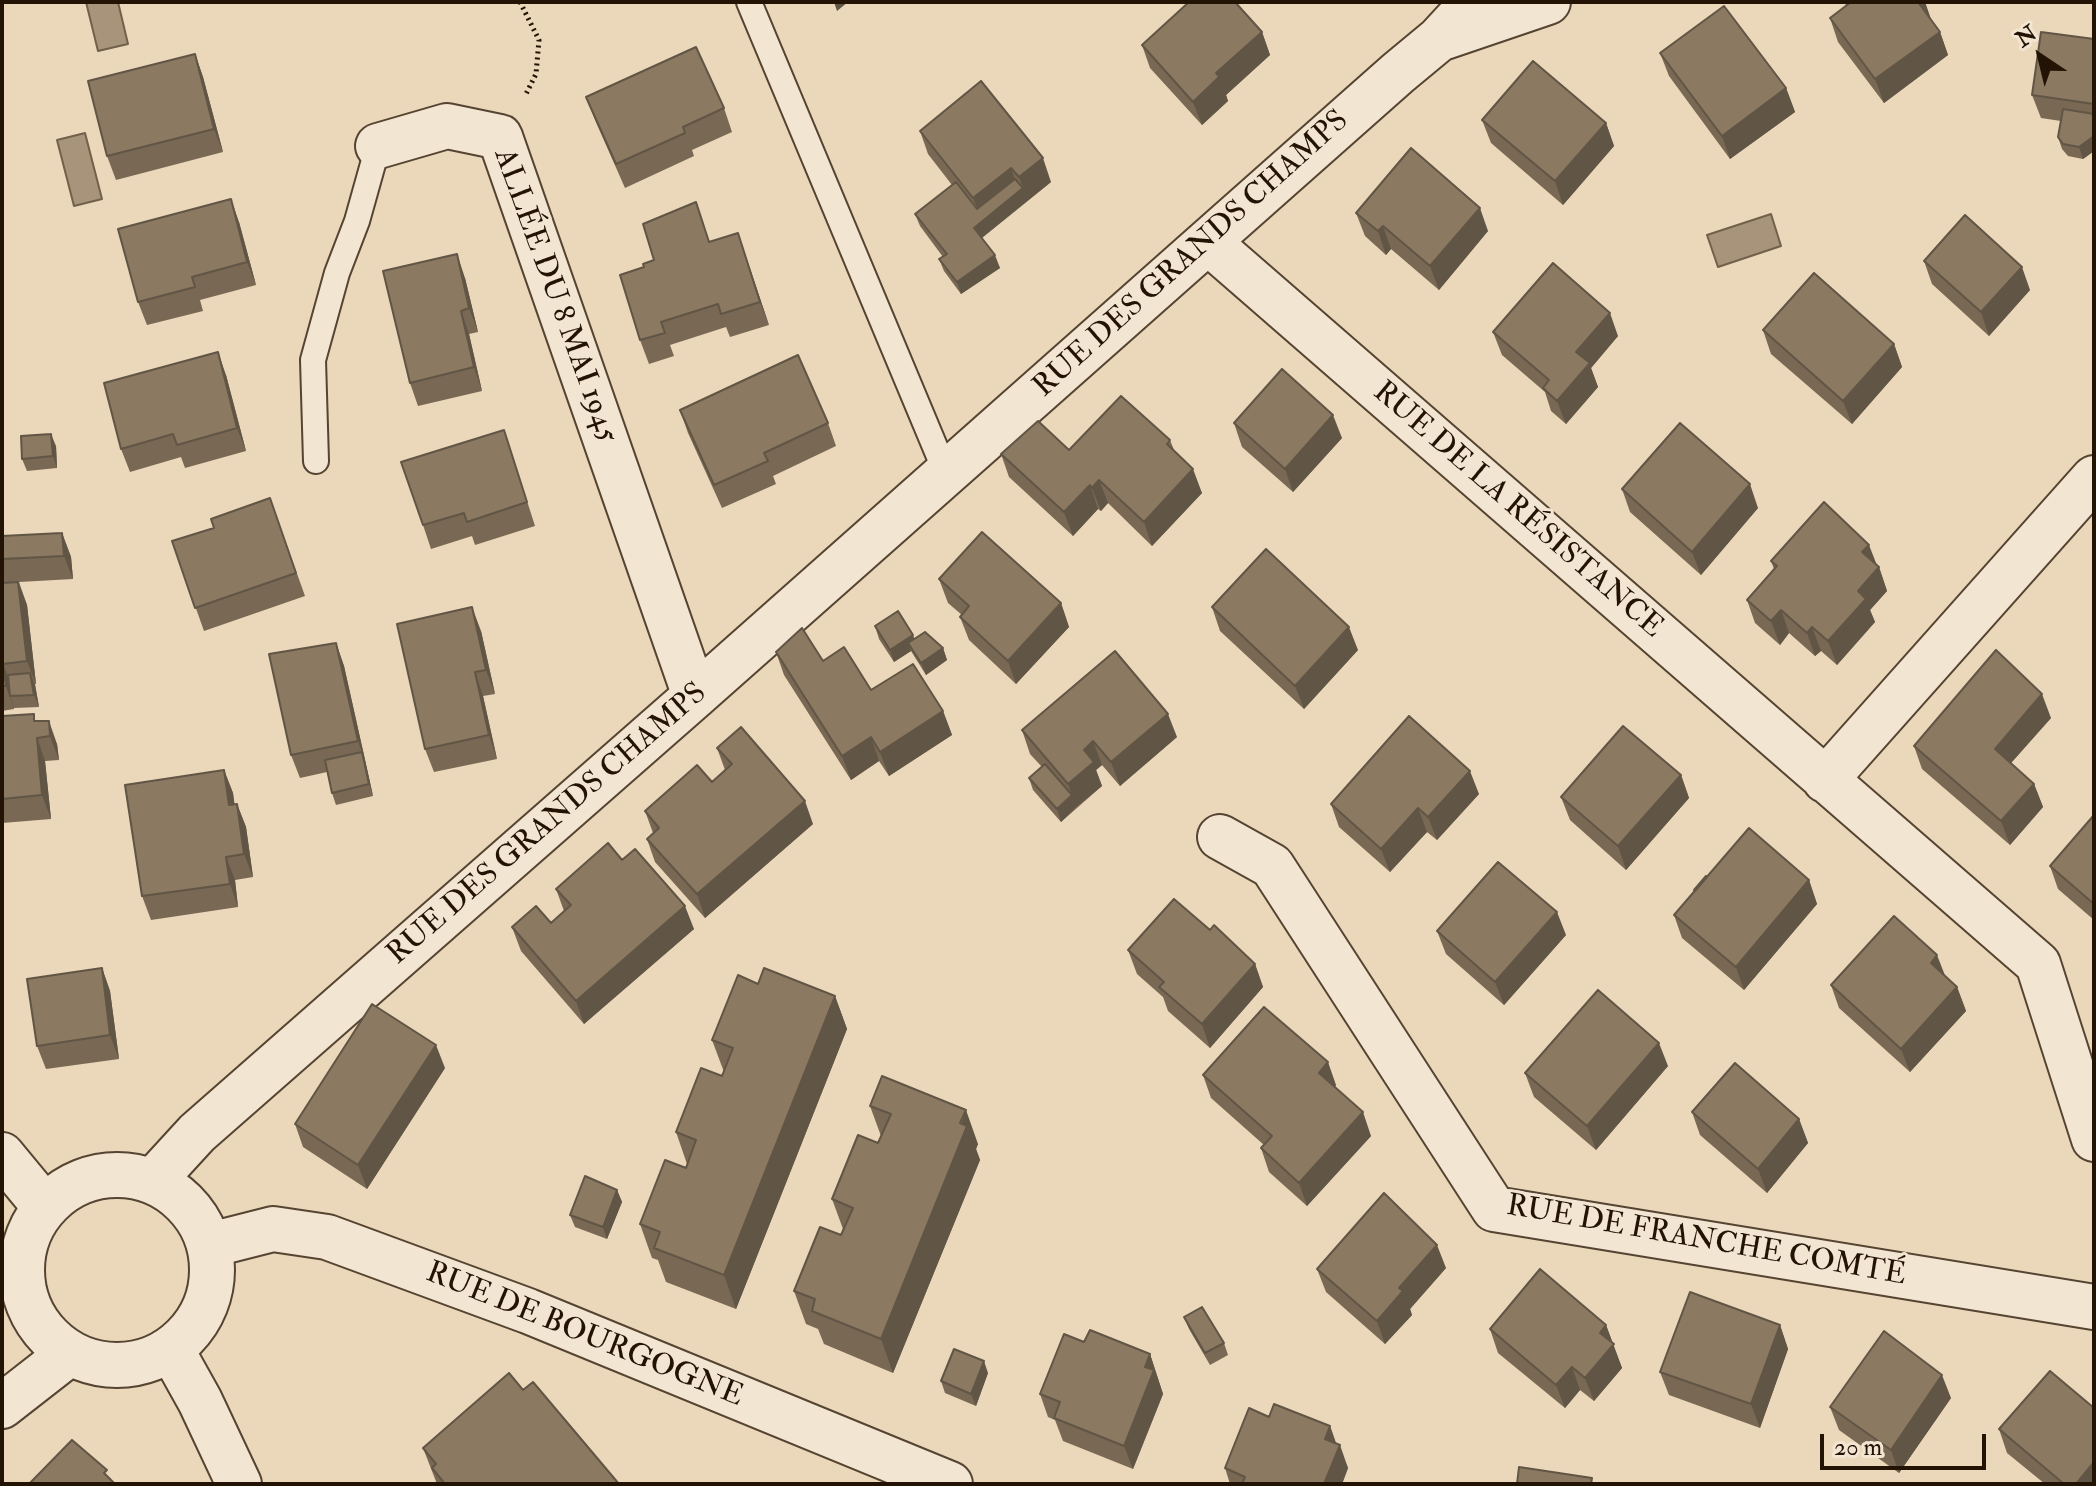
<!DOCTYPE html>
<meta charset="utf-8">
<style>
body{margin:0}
#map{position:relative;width:2096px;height:1486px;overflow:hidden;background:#ebd7b9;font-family:"IM FELL Double Pica",serif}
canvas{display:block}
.frame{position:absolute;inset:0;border:4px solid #231304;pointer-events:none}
.north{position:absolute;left:2000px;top:16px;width:80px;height:80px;-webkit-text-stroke:6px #f2e5d2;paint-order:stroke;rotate:325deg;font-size:22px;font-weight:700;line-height:32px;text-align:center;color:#231304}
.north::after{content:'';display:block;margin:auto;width:28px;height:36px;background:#231304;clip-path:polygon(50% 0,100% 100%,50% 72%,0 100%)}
.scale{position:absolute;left:1820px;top:1434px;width:166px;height:36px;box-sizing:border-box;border:4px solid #231304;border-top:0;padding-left:10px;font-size:24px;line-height:28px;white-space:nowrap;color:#231304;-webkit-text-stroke:6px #f2e5d2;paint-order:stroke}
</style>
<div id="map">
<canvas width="2096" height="1486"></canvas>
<div class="frame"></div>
<div class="north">N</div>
<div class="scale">20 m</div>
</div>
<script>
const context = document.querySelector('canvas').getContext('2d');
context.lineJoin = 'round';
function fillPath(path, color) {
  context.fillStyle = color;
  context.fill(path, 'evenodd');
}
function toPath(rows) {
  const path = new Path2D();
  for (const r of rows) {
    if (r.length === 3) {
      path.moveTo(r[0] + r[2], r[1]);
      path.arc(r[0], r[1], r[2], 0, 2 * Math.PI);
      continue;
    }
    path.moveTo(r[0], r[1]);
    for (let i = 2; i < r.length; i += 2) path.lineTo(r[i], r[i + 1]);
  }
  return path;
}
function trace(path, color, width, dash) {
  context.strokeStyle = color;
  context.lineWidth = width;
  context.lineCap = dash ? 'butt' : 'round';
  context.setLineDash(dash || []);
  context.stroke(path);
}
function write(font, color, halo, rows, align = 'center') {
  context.font = font + ' "IM FELL Double Pica",serif';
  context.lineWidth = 6;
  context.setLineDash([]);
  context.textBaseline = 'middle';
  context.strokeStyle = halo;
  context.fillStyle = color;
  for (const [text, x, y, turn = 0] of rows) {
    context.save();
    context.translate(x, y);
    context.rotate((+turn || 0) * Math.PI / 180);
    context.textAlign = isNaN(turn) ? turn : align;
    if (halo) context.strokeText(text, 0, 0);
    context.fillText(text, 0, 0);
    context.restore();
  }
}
const water = toPath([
 [86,2,118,2,128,44,98,51,86,2],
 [85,133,102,199,74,206,57,140,85,133],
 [1771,214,1781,246,1718,267,1707,235,1771,214]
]);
const path = toPath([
 [520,2,539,40,536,74,526,94]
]);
const service = toPath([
 [749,2,946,473],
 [316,461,313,360,337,273,357,221,378,146]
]);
const minor = toPath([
 [1442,38,1548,2],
 [378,146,447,126,500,137,695,696],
 [1208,242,2038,964,2094,1139],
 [1825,780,2094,478],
 [1220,837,1272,866,1494,1209,2094,1307],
 [2,1155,45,1207],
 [117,1270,95],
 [153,1181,197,1133,695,696,1398,73,1439,39,1473,2],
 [210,1245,273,1229,327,1237,528,1311,950,1484],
 [171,1349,200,1401,239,1484],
 [2,1406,70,1353]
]);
const wall = toPath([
 [1845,2,1925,2,1931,21,1940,32,1948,55,1884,103,1838,42,1830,18,1846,6],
 [1262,32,1270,55,1226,95,1228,101,1202,125,1150,68,1142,45],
 [2094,39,2094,151,2083,159,2068,156,2062,149,2058,137,2061,121,2041,118,2032,95],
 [1660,53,1786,88,1795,112,1730,159,1669,76],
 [195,54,203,77,223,152,116,180,107,156],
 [586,97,724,108,732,132,692,150,694,156,625,188,595,120],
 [1482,120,1606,123,1614,146,1563,205,1491,143],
 [920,131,1051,182,982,238,1000,268,961,294,944,271,939,259,943,257,920,226,915,214,952,185,928,154],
 [1356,213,1488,231,1439,290,1391,249,1386,255,1365,236],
 [239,222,256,285,200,300,203,311,147,325,138,302],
 [710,242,746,257,769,325,730,337,726,327,670,345,674,356,649,364,640,340,644,267],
 [1924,261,2030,290,1989,336,1932,284],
 [465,278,478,332,469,334,482,391,418,406,410,383],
 [1763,330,1894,344,1902,367,1852,424,1771,354],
 [1493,332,1618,336,1591,368,1598,387,1566,424,1551,411,1545,392,1502,355],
 [226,375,246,451,185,468,181,457,130,472,121,449],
 [680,410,828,423,836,446,773,476,776,484,722,508,688,433],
 [1234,423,1342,438,1293,492,1242,447],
 [1170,440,1174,450,1202,493,1152,546,1108,503,1101,511,1098,509,1073,536,1009,477,1001,454,1069,450],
 [56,446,57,468,27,471,22,459],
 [512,454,535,526,475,545,472,536,431,549,423,525],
 [1622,489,1758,508,1701,575,1630,512],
 [270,498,305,596,204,631,172,541,214,528],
 [62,533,71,557,73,579,19,582,27,605,36,684,35,684,39,707,14,708,14,709,2,711,2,536],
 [1771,561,1877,565,1879,567,1887,591,1870,610,1875,622,1837,665,1821,651,1815,656,1789,633,1780,645,1755,623,1747,600,1774,569],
 [939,579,1061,603,1069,627,1016,684,969,640,960,617,962,615,948,603],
 [1212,607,1358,650,1304,709,1220,631],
 [875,626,913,635,914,639,943,648,947,660,926,675,911,651,894,662,879,639],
 [481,631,495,694,483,696,497,759,434,772,425,749],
 [336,643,344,666,373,796,336,805,332,793,327,772,300,778,291,755],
 [776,652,823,661,871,690,943,711,952,735,889,776,879,761,851,780,784,675],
 [2,716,37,721,57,744,59,760,45,761,51,819,2,823],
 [2051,718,2011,763,2034,784,2043,807,2010,845,1922,769,1914,746],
 [1022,730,1177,737,1120,786,1102,765,1096,770,1102,786,1061,822,1033,790,1029,778,1042,767,1030,754],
 [717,748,813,824,705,918,655,862,647,839,653,833,645,811,712,782,725,770],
 [224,770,233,793,234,804,237,804,246,827,253,877,235,880,238,907,151,920,142,896],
 [1681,775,1689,798,1626,870,1570,820,1561,797],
 [1479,794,1437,840,1427,832,1390,872,1339,827,1331,804],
 [2094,815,2094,920,2058,889,2050,866],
 [622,860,694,929,584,1024,521,951,512,927,551,923,564,911,556,889],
 [1707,877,1809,880,1817,904,1744,990,1682,938,1674,915],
 [1210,930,1255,964,1263,987,1210,1048,1168,1011,1163,997,1137,974,1128,950],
 [1437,931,1566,935,1504,1005,1446,954],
 [102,968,110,991,119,1059,46,1069,37,1046],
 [758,984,835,996,847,1029,736,1309,666,1282,658,1260,652,1258,640,1224,686,1168,687,1164,676,1132,722,1076,724,1072,712,1040],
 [1831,985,1957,987,1966,1011,1910,1072,1839,1008],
 [1668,1066,1596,1150,1534,1097,1525,1073],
 [445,1068,367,1189,303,1147,295,1124],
 [1203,1075,1336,1085,1335,1087,1371,1136,1307,1206,1269,1172,1261,1148,1264,1145,1211,1098],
 [870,1106,978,1144,976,1149,980,1160,893,1373,824,1344,818,1329,806,1324,794,1291,841,1235,843,1229,832,1199,878,1143,881,1136],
 [1692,1112,1799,1119,1808,1143,1767,1193,1700,1135],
 [617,1190,622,1202,607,1239,575,1227,570,1215],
 [1446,1268,1410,1309,1412,1315,1385,1344,1326,1292,1317,1269],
 [1184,1317,1224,1343,1228,1355,1210,1365,1189,1329],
 [1606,1325,1622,1368,1594,1401,1580,1390,1565,1408,1498,1353,1490,1329],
 [1780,1325,1788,1349,1760,1428,1669,1395,1660,1372],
 [1084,1342,1150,1354,1163,1394,1133,1469,1063,1441,1055,1420,1048,1417,1040,1394],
 [988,1373,976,1406,945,1393,941,1381],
 [523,1390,619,1484,437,1484,423,1448],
 [1951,1398,1899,1473,1839,1430,1830,1407],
 [1269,1417,1330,1426,1336,1443,1348,1468,1342,1484,1230,1484,1225,1468],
 [1999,1429,2094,1484,2045,1484,2007,1453]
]);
const shadedWall = toPath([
 [834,2,848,2,837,11],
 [1917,2,1925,2,1932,22],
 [1262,32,1270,55,1226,95,1228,101,1202,125,1193,102,1216,73],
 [1940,32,1948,55,1884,103,1875,79],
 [195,54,203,77,223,152,214,129],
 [1786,88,1795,112,1730,159,1722,136],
 [1606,123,1614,146,1563,205,1555,181],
 [2094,136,2094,151,2083,159,2079,147],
 [1043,158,1051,182,979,240,974,228,982,221,973,198,1011,168,1019,191,1023,188,1019,177],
 [231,199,239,222,256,285,247,262],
 [1480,208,1488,231,1439,290,1430,266],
 [1383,226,1391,249,1386,255,1378,231],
 [738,233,746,257,769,325,760,302],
 [457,254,465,278,478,332,469,308],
 [995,255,1000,268,961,294,957,282],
 [2022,267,2030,290,1989,336,1981,312],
 [461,311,469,334,482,391,474,367],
 [1610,313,1618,336,1591,368,1598,387,1566,424,1557,401,1576,352],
 [1894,344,1902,367,1852,424,1843,401],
 [218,352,226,375,246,451,237,428],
 [1333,415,1342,438,1293,492,1285,469],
 [51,434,56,446,57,468,53,456],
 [1193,469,1202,493,1152,546,1144,522],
 [1099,480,1108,503,1101,511,1092,488],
 [1750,484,1758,508,1701,575,1692,552],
 [1090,485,1098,509,1073,536,1064,512],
 [62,533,71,557,73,579,64,556],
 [1869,545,1878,568,1862,552],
 [1879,567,1887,591,1870,610,1875,622,1837,665,1828,641,1858,591],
 [18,582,27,605,36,684,27,661],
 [1061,603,1069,627,1016,684,1008,661],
 [472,607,481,631,495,694,486,670],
 [1781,610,1789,633,1780,645,1771,621],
 [1349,627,1358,650,1304,709,1295,686],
 [1812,627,1821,651,1815,656,1807,633],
 [913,635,917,647,908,643,911,651,894,662,890,650],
 [336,643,344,666,366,764,358,741],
 [943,648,947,660,926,675,921,663],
 [3,664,12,687,10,696,14,709,6,686],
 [475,672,483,696,497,759,489,735],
 [30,673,35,685,39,707,34,695],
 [2042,694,2051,718,2003,772,1995,749],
 [943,711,952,735,889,776,880,752],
 [1168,714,1177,737,1120,786,1111,762],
 [49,721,57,744,59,760,50,736],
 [871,737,879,761,851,780,842,756],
 [37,738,45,761,51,819,42,795],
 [1093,741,1102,765,1096,770,1102,786,1076,807,1068,784,1084,750],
 [362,752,366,764,373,796,369,784],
 [224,770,233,793,238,828,229,805],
 [1470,771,1479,794,1437,840,1428,817],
 [1681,775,1689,798,1626,870,1618,846],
 [2034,784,2043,807,2010,845,2001,821],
 [1072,795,1076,807,1061,822,1057,809],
 [805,801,813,824,705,918,697,894],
 [237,804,246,827,253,877,244,854],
 [1418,808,1427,832,1390,872,1381,849],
 [226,857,235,880,238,907,230,884],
 [1809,880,1817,904,1744,990,1736,967],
 [685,906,694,929,584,1024,576,1001],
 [1557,912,1566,935,1504,1005,1495,982],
 [1937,955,1946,978,1931,963],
 [1255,964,1263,987,1210,1048,1202,1024],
 [102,968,110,991,119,1059,110,1035],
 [1957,987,1966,1011,1910,1072,1901,1049],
 [835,996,847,1029,736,1309,724,1275],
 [1659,1043,1668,1066,1596,1150,1587,1126],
 [436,1045,445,1068,367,1189,358,1165],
 [1328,1062,1336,1085,1327,1096,1319,1073],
 [966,1110,978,1144,976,1149,980,1160,893,1373,881,1339],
 [1363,1112,1371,1136,1307,1206,1299,1183],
 [1799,1119,1808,1143,1767,1193,1758,1169],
 [617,1190,622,1202,607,1239,603,1227],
 [1437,1245,1446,1268,1410,1309,1412,1315,1385,1344,1377,1321,1399,1288],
 [1606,1325,1622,1368,1594,1401,1585,1378,1600,1333],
 [1780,1325,1788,1349,1760,1428,1751,1404],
 [1150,1354,1163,1394,1133,1469,1124,1446,1145,1367],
 [984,1361,988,1373,976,1406,971,1394],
 [1572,1367,1580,1390,1565,1408,1556,1385],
 [1942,1375,1951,1398,1899,1473,1891,1450],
 [1330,1426,1338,1449,1340,1445,1348,1468,1342,1484,1324,1484,1325,1439],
 [2094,1462,2094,1484,2076,1484]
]);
const building = toPath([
 [1189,2,1235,2,1262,32,1216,73,1219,77,1193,102,1142,45,1189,2],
 [1851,2,1918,2,1940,32,1875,79,1830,18,1851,2],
 [1724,6,1786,88,1722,136,1660,53,1724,6],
 [2041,32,2094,39,2094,104,2032,95,2041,32],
 [696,47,724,108,683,127,685,133,616,164,586,97,696,47],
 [195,54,214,129,107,156,88,81,195,54],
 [1533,61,1606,123,1555,181,1482,120,1533,61],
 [981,81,1043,158,1019,177,1011,168,973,198,920,131,981,81],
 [2063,109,2094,114,2094,136,2079,147,2063,144,2058,137,2063,109],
 [1411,148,1480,208,1430,266,1383,226,1378,231,1356,213,1411,148],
 [1015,179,1023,188,974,228,995,255,957,282,939,259,947,254,915,214,956,182,977,209,1015,179],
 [231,199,247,262,192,277,195,287,138,302,118,229,231,199],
 [696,202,709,242,738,233,760,302,721,314,718,304,661,322,665,333,640,340,620,275,644,267,643,264,654,260,643,224,696,202],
 [1965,215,2022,267,1981,312,1924,261,1965,215],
 [457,254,469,308,461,311,474,367,410,383,383,271,457,254],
 [1553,263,1610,313,1576,352,1590,363,1557,401,1543,388,1549,380,1493,332,1553,263],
 [1814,273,1894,344,1843,401,1763,330,1814,273],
 [218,352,237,428,177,445,173,434,121,449,104,383,218,352],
 [798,355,828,423,764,453,768,461,714,485,680,410,798,355],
 [1282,369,1333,415,1285,469,1234,423,1282,369],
 [1121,396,1170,440,1167,444,1193,469,1144,522,1099,480,1092,488,1090,485,1064,512,1001,454,1038,421,1069,450,1121,396],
 [1680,423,1750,484,1692,552,1622,489,1680,423],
 [504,430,527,502,467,522,464,513,423,525,401,462,504,430],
 [51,434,53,456,22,459,21,436,51,434],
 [270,498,296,573,195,608,172,541,214,528,211,519,270,498],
 [1824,502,1869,545,1862,552,1879,567,1858,591,1866,599,1828,641,1812,627,1807,633,1781,610,1771,621,1747,600,1777,566,1771,561,1824,502],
 [982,532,1061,603,1008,661,960,617,969,606,939,579,982,532],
 [62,533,64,556,2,559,2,536,62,533],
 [1266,549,1349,627,1295,686,1212,607,1266,549],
 [18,582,27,661,3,664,6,686,2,686,2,583,18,582],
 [472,607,486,670,475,672,489,735,425,749,397,624,472,607],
 [898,611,913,635,890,650,875,626,898,611],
 [802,628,823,661,844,647,871,690,913,664,943,711,880,752,871,737,842,756,776,652,802,628],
 [925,632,943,648,921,663,908,643,925,632],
 [336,643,358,741,291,755,269,654,336,643],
 [1996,650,2042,694,1995,749,2034,784,2001,821,1914,746,1996,650],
 [1115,651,1168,714,1111,762,1093,741,1084,750,1094,762,1068,784,1022,730,1115,651],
 [30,673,34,695,10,696,8,675,30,673],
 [34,714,34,721,49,721,50,736,37,738,42,795,2,799,2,716,34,714],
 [1409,716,1470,771,1428,817,1418,808,1381,849,1331,804,1409,716],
 [1623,726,1681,775,1618,846,1561,797,1623,726],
 [741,727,805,801,697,894,647,839,659,828,645,811,697,765,712,782,732,764,717,748,741,727],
 [362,752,369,784,332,793,325,760,362,752],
 [1045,764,1072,795,1057,809,1029,778,1045,764],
 [224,770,229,805,237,804,244,854,226,857,230,884,142,896,125,785,224,770],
 [2094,815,2094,904,2050,866,2094,815],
 [1749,828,1809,880,1736,967,1674,915,1749,828],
 [608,843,622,860,635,849,685,906,576,1001,512,927,536,906,551,923,571,905,556,889,608,843],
 [1498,862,1557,912,1495,982,1437,931,1498,862],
 [1706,876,1707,877,1695,891,1694,890,1706,876],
 [1174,899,1210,930,1214,925,1255,964,1202,1024,1159,987,1164,982,1128,950,1174,899],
 [1894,916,1937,955,1931,963,1957,987,1901,1049,1831,985,1894,916],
 [102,968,110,1035,37,1046,27,979,102,968],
 [764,968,835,996,724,1275,654,1248,660,1232,640,1224,665,1160,686,1168,696,1140,676,1132,701,1068,722,1076,733,1048,712,1040,738,975,758,984,764,968],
 [1598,990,1659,1043,1587,1126,1525,1073,1598,990],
 [372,1004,436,1045,358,1165,295,1124,372,1004],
 [1264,1007,1328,1062,1319,1073,1363,1112,1299,1183,1261,1148,1272,1136,1203,1075,1264,1007],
 [1735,1063,1799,1119,1758,1169,1692,1112,1735,1063],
 [882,1076,966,1110,960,1123,967,1126,881,1339,812,1311,815,1299,794,1291,820,1227,841,1235,853,1208,832,1199,858,1135,878,1143,891,1114,870,1106,882,1076],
 [585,1176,617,1190,603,1227,570,1215,585,1176],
 [1384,1193,1437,1245,1399,1288,1403,1291,1377,1321,1317,1269,1384,1193],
 [1540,1269,1606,1325,1600,1333,1614,1344,1585,1378,1572,1367,1556,1385,1490,1329,1540,1269],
 [1690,1292,1780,1325,1751,1404,1660,1372,1690,1292],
 [1202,1307,1224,1343,1205,1353,1184,1317,1202,1307],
 [1090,1330,1150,1354,1145,1367,1154,1370,1124,1446,1054,1418,1060,1402,1040,1394,1064,1334,1084,1342,1090,1330],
 [1884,1331,1942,1375,1891,1450,1830,1407,1884,1331],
 [954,1349,984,1361,971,1394,941,1381,954,1349],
 [2050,1371,2094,1408,2094,1462,2076,1484,2064,1484,1999,1429,2050,1371],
 [509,1373,523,1390,533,1382,619,1484,445,1484,432,1468,436,1464,423,1448,509,1373],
 [1274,1404,1330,1426,1325,1439,1340,1445,1324,1484,1242,1484,1245,1477,1225,1468,1249,1408,1269,1417,1274,1404],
 [72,1440,107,1470,104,1473,115,1484,29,1484,72,1440],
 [1519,1467,1592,1478,1591,1484,1517,1484,1519,1467]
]);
const streetNames = [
 ["RUE DES GRANDS CHAMPS",1192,255,-42],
 ["ALLÉE DU 8 MAI 1945",554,296,70],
 ["RUE DE LA RÉSISTANCE",1517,511,41],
 ["RUE DES GRANDS CHAMPS",548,825,-41],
 ["RUE DE FRANCHE COMTÉ",1706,1242,10],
 ["RUE DE BOURGOGNE",584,1336,22]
];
fillPath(water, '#a7947b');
trace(water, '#72604b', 2);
trace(service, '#554431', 28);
trace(minor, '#554431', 48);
trace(path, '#231304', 5, [2, 4]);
trace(service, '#f2e5d2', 24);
trace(minor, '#f2e5d2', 44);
fillPath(wall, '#786854');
fillPath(shadedWall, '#615545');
fillPath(building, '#8b7962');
trace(building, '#615545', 2);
write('30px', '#231304', '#f2e5d2', streetNames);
</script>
